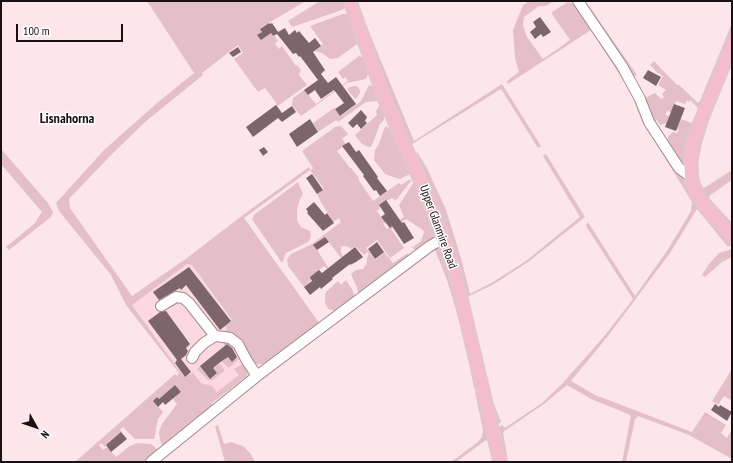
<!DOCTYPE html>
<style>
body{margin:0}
#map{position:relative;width:733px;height:463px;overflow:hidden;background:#fce6eb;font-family:"PT Sans Narrow",sans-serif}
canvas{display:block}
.frame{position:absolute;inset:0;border:2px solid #191013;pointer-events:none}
.north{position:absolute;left:16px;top:407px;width:40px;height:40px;-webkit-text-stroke:3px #fff;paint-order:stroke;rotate:130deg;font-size:11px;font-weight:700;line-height:16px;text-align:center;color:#191013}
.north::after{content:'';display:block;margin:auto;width:14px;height:18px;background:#191013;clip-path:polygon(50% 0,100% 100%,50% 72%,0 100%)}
.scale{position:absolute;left:16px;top:24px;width:107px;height:18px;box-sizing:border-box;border:2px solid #191013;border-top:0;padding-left:5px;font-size:12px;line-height:14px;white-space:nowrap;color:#191013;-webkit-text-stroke:3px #fff;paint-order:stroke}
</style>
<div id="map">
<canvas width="733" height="463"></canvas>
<div class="frame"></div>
<div class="north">N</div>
<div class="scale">100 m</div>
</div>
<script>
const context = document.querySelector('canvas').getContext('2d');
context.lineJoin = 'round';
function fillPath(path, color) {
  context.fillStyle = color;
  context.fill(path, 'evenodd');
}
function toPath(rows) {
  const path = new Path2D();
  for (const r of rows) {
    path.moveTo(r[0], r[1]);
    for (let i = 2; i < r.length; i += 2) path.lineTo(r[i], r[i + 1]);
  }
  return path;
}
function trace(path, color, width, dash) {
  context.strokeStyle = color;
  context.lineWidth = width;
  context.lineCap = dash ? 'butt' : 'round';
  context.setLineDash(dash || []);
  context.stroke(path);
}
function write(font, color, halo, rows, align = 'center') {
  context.font = font + ' "PT Sans Narrow",sans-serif';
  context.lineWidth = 3;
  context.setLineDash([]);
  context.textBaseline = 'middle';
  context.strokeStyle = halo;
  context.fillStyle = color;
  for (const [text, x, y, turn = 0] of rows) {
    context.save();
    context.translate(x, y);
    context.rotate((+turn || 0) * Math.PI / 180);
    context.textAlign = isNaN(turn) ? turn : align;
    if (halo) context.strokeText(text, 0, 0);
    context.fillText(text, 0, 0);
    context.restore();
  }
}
const built = toPath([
 [189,260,263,364,246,366,248,372,247,376,206,408,130,302]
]);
const green = toPath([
 [147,1,306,1,260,28,262,32,258,35,271,33,273,36,274,35,278,41,275,44,279,49,282,46,296,66,297,65,301,70,299,75,307,85,272,110,271,109,277,104,265,88,258,92,234,59,243,53,238,45,202,73,203,75,145,122,111,155,69,199,70,208,132,296,187,258,243,215,309,167,311,170,313,168,302,151,335,127,341,126,348,134,342,139,346,144,337,151,350,168,351,168,359,178,358,179,373,201,399,183,401,185,410,179,411,181,397,199,395,200,392,198,379,205,380,208,377,211,381,217,382,219,386,222,383,224,387,229,404,217,399,205,414,182,435,232,433,238,429,243,417,251,411,247,413,247,421,241,424,232,423,230,406,219,391,229,404,248,390,258,377,240,366,248,375,260,384,252,393,263,408,253,409,258,361,293,358,292,357,288,351,274,356,270,363,269,367,263,367,258,369,254,367,252,364,255,355,246,351,249,349,247,344,246,341,247,341,252,343,257,341,258,325,237,314,245,329,269,327,269,324,266,312,276,313,278,304,287,288,266,287,259,291,254,312,244,341,222,339,218,333,222,321,202,317,194,324,189,310,170,244,218,320,324,264,366,263,364,254,364,225,334,227,328,225,326,232,320,192,265,187,264,132,305,184,377,193,373,201,383,212,386,217,392,239,375,234,369,241,365,244,364,248,369,247,376,212,403,212,407,165,445,162,445,160,440,159,432,162,424,177,404,173,399,181,392,175,385,159,399,157,397,153,401,163,412,158,419,156,429,155,437,154,439,135,439,123,427,120,430,122,432,106,445,106,446,105,447,101,443,99,445,103,450,107,447,116,457,130,446,137,443,151,444,157,449,157,452,148,462,75,462,175,374,177,376,179,373,126,305,111,275,59,211,56,203,104,150,157,103,194,73],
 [320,1,346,1,348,5,342,10,292,27,288,21],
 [353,1,357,1,376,49,414,141,502,84,541,146,538,148,501,89,412,144,404,133],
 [530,1,554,1,546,6,539,6,524,17,523,25,527,37,543,59,570,40,552,14,552,12,568,2,575,4,630,83,732,241,732,244,728,247,697,209,670,253,608,336,571,381,595,395,692,432,705,412,726,425,721,433,727,438,732,429,732,459,689,435,638,416,635,419,626,462,622,462,631,416,628,414,591,399,567,385,544,404,503,432,508,462,505,462,497,428,502,425,505,428,542,403,562,384,606,334,633,299,586,226,588,222,635,296,667,251,691,211,692,202,654,140,630,91,591,30,508,84,507,81,519,72,515,58,513,30,523,5],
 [589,6,637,75,633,77,586,9],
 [343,14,348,14,359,39,356,45,338,58,330,59,322,53,315,51,323,44,310,26],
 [732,23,732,34,700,110,690,100,689,102,687,100,685,104,676,101,671,112,667,111,665,115,669,116,667,123,660,125,657,120,652,123,645,104,647,97,655,93,661,99,664,97,662,94,666,90,658,85,663,76,655,71,655,70,650,65,654,61,677,85,678,84,698,103,700,101],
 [732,53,732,64,711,114,702,143,698,163,699,178,702,187,704,188,732,170,732,180,709,196,710,199,732,223,732,229,699,189,695,155],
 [359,56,364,58,368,70,368,74,366,79,347,83,301,116,292,105,293,98,304,90,316,104,348,81,345,77,343,79,338,72],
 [369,85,374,87,377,92,376,96,378,101,366,102,338,122,336,120,318,132,313,123,334,108,341,116,361,101],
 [353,86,357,86,360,90,360,93,356,99,354,98,348,90,348,88],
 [380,105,386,114,384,115,384,120,380,124,372,145,370,147,366,146,361,143,355,135,377,115,376,111],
 [681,119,694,124,684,162,680,163,666,144,669,135,673,132,677,133,679,130,677,129],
 [392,125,411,170,408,175,400,179,393,177,385,174,374,160,375,150,379,144,384,129,386,126,389,128],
 [1,149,48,203,53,212,51,217,9,250,6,247,35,223,42,212,1,164],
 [417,152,427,168,446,210,461,258,470,294,493,282,526,261,580,217,543,156,546,154,585,217,528,262,494,284,465,298,417,162,416,154],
 [298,182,303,194,300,199,297,209,297,221,301,227,310,231,311,237,308,242,286,253,282,263,252,219,254,215],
 [437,247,441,249,444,251,478,387,474,388,463,333,447,280,435,250,298,352,217,415,254,381],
 [729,250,732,250,732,257,722,262,705,277,702,275,709,264,719,253],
 [346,280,353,291,355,298,335,313,334,311,328,309,325,302,325,296,326,292,338,281,341,285],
 [468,304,470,304,488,384,494,404,501,422,496,425],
 [224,339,231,343,241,357,229,368,222,362,226,358,225,354,232,362,239,356,229,343,225,346,223,343],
 [212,363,215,367,219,363,224,369,224,371,213,380,208,380,197,369,200,366,210,379,217,373,211,365],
 [732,369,732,401,724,396,718,405,712,401],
 [478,391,496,462,493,462,488,442,486,440,456,462,451,462,478,442,482,437,483,430,475,392],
 [218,425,224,444,231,442,243,446,250,453,255,462,225,462,215,426]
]);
const building = toPath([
 [540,17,551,32,543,37,541,34,535,39,530,32,536,27,533,22],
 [269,23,270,24,272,23,278,32,285,28,289,35,295,30,297,33,299,31,309,43,315,38,321,46,313,52,325,70,321,74,328,83,336,77,356,104,340,116,335,109,344,103,334,90,321,99,315,90,308,95,304,90,318,80,300,56,299,57,296,53,293,54,277,34,273,36,271,33,261,40,257,35,262,32,260,29],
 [238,47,241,52,233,57,229,53],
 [648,70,661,77,656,86,643,78],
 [674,104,685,108,676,131,665,127],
 [276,105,282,113,292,106,296,112,282,122,278,118,253,137,246,127],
 [361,110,367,117,365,121,367,123,361,129,357,124,353,128,348,123],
 [310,119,318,132,297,147,289,134],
 [349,142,356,152,359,150,378,177,377,178,387,191,380,196,376,190,374,191,363,176,364,175,342,146],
 [264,147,268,152,263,156,259,150],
 [312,174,323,190,317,194,306,178],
 [386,200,402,223,404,222,414,238,404,244,392,226,390,228,381,217,385,214,379,205],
 [314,202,325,215,327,213,334,223,323,231,307,213,308,212,306,209],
 [325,237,329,242,317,250,313,245],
 [377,242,384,252,375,259,368,249],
 [355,247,363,257,356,262,350,265,350,264,332,278,333,279,321,289,320,287,310,295,304,287,312,281,310,277,319,270,322,273],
 [189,267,231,321,220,330,186,285,181,290,180,288,159,300,153,292],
 [166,311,190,344,186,348,188,351,186,355,181,359,191,372,185,377,175,363,177,360,148,321,160,312],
 [227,344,232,348,237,357,232,362,228,357,219,363,213,368,217,373,210,379,200,366],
 [175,385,181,392,165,405,163,402,158,407,153,401,157,397,159,399],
 [715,404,719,407,720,405,732,412,727,421,711,410],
 [121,432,127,439,111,452,106,445]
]);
const minor = toPath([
 [578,1,622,66,640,99,649,122,662,142,679,168,687,174,691,174],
 [161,306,176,297,183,298,189,303,215,336],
 [192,358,195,352,204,343,215,336,224,337,230,338,238,344,247,361,257,376],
 [151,462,257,376,430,246,444,238]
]);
const major = toPath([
 [350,1,385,100,429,201,447,249,456,277,500,462],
 [732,44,694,138,691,152,691,166,692,181,699,197,711,213,732,236]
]);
const streetNames = [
 ["Upper Glanmire Road",438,227,70]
];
const quarterNames = [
 ["Lisnahorna",67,119]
];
fillPath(built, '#fcd9e1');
fillPath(green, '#e4bfc8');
fillPath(building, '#7c656b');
trace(minor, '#a2898f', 12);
trace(major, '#d1cfd0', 15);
trace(minor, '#fff', 10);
trace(major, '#f4bdcd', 13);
write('12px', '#191013', '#fff', streetNames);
write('bold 14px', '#191013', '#fff', quarterNames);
</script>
